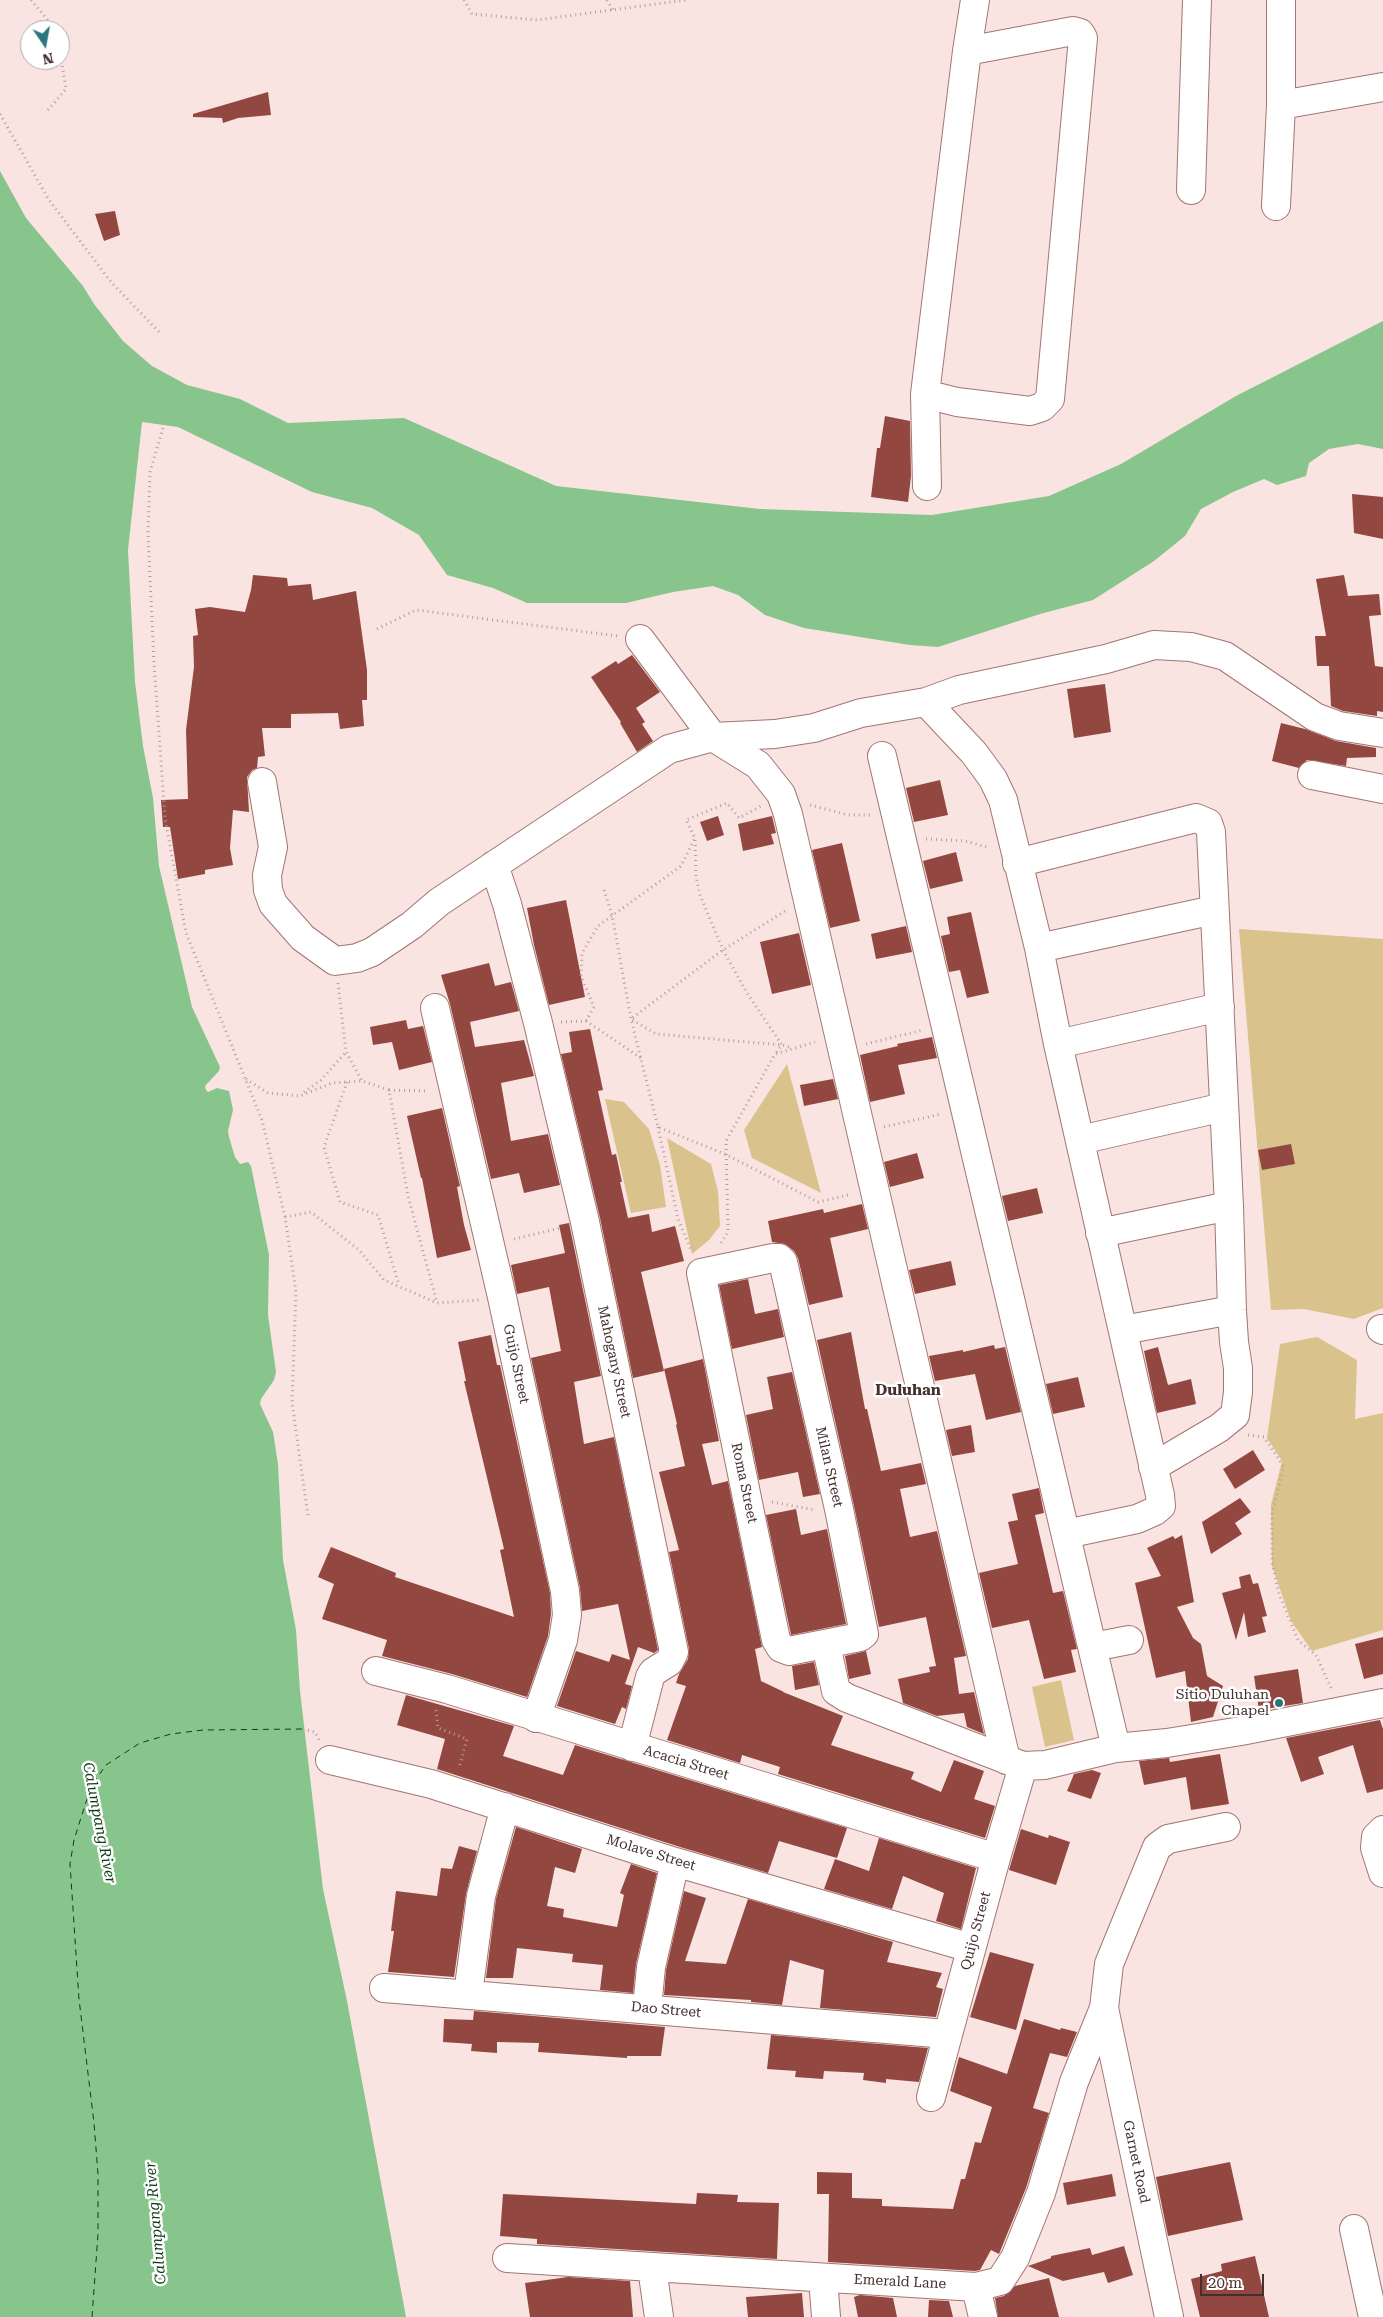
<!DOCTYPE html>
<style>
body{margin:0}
#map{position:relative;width:1383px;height:2317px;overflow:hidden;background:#f9e4e1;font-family:"Roboto Serif",serif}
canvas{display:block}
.north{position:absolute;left:20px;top:20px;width:50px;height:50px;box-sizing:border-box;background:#fff;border:1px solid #b4acab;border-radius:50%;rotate:168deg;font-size:14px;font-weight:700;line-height:20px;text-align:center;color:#44302e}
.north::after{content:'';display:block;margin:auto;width:18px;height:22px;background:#2e767f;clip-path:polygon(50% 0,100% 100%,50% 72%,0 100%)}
.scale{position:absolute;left:1200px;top:2274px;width:64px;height:22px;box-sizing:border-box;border:2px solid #44302e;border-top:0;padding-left:6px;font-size:15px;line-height:18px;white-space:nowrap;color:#44302e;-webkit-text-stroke:4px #fff;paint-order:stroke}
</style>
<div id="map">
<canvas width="1383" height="2317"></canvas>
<div class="north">N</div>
<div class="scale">20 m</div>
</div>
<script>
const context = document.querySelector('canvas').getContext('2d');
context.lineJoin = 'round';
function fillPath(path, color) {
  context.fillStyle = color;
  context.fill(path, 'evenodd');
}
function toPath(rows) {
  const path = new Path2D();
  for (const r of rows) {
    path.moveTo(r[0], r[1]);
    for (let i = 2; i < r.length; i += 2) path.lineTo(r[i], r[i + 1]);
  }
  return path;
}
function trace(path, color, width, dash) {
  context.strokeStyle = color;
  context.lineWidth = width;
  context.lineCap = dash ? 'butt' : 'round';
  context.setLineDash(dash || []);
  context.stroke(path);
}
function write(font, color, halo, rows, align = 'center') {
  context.font = font + ' "Roboto Serif",serif';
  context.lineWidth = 5;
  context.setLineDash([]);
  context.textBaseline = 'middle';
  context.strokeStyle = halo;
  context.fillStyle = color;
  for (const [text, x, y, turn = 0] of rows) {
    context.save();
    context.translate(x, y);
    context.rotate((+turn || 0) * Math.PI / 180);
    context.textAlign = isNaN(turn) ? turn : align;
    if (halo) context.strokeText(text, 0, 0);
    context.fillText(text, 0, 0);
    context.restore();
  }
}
const green = toPath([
 [1239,929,1383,939,1383,1308,1354,1319,1304,1309,1271,1310],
 [787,1064,821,1193,752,1158,744,1130],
 [605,1099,624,1102,649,1129,660,1165,666,1207,631,1213],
 [667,1138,711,1164,718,1191,720,1226,709,1240,692,1254],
 [1317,1337,1357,1360,1355,1419,1383,1413,1383,1630,1312,1651,1291,1621,1272,1566,1271,1505,1282,1461,1267,1438,1280,1344],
 [1061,1680,1074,1740,1045,1747,1032,1687]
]);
const water = toPath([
 [0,171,26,218,83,286,94,304,123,341,152,366,187,385,240,399,288,423,404,418,556,486,760,509,932,515,1049,496,1121,464,1236,396,1383,321,1383,449,1358,444,1329,449,1309,463,1306,476,1277,485,1264,479,1233,492,1201,509,1185,536,1154,561,1093,600,1040,614,938,647,910,645,804,628,765,615,738,595,713,586,673,592,626,603,527,603,493,588,447,575,419,535,372,508,312,492,178,427,142,422,128,550,135,682,143,746,153,798,159,866,192,1007,220,1067,219,1071,205,1086,206,1090,208,1092,217,1088,229,1091,233,1110,228,1131,229,1137,235,1157,240,1164,248,1162,251,1166,269,1255,268,1315,276,1372,274,1380,261,1399,260,1404,273,1432,278,1464,283,1560,296,1630,300,1691,323,1889,347,2001,406,2317,0,2317]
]);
const ferry = toPath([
 [92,2317,98,2234,98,2174,94,2123,79,1999,70,1864,74,1840,86,1802,94,1782,106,1765,140,1743,171,1734,203,1730,303,1729]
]);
const building = toPath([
 [268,92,271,115,238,118,223,123,222,118,193,117,193,114],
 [115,211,120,235,104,241,95,214],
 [885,416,910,421,911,476,908,502,871,497,877,448,880,448],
 [1352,494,1383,497,1383,539,1354,533],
 [253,575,287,578,288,586,311,584,313,600,356,591,367,670,367,700,362,700,364,726,340,729,338,713,291,714,291,728,262,728,265,756,258,757,257,768,252,770,247,777,249,812,233,810,230,848,233,865,205,870,205,874,178,879,170,827,163,827,161,800,188,799,186,730,194,667,193,636,198,635,195,609,210,607,245,612,251,590],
 [1344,575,1348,596,1379,594,1381,615,1369,616,1375,666,1383,667,1383,712,1377,711,1377,716,1343,711,1331,706,1329,666,1317,666,1315,636,1326,636,1316,579],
 [632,655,660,692,636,708,645,722,642,724,653,741,637,752,620,723,621,722,591,677,616,661,618,664],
 [1105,684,1111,732,1074,738,1067,689],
 [1281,723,1305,729,1336,741,1376,748,1376,757,1347,758,1346,766,1307,760,1299,768,1272,761],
 [940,780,948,815,914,822,906,788],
 [718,816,724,835,707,841,700,822],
 [772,816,776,833,771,834,774,844,743,851,738,824],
 [842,843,860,921,830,928,812,850],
 [956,852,963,881,930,889,923,861],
 [566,900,585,997,549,1005,534,945,527,908],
 [971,912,989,993,967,998,960,970,949,972,941,936,950,934,947,917],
 [906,926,912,952,876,959,871,934],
 [799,933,811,985,772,994,760,942],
 [489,963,495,986,511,982,519,1011,470,1022,475,1047,524,1040,534,1076,501,1083,511,1141,548,1134,560,1185,524,1193,519,1173,491,1179,450,1004,441,975],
 [406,1020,408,1029,423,1026,432,1062,399,1070,392,1042,373,1045,370,1027],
 [590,1029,603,1090,598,1091,612,1155,616,1154,622,1182,620,1182,628,1218,649,1214,652,1232,675,1226,684,1261,641,1272,664,1371,633,1378,600,1218,561,1054,572,1052,569,1032],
 [932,1037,937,1058,898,1065,905,1094,870,1102,860,1055,898,1046,897,1044],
 [833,1079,838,1099,804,1106,800,1085],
 [442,1108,460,1186,457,1187,464,1225,471,1250,437,1258,422,1178,421,1178,407,1116],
 [1291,1144,1295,1164,1262,1170,1258,1150],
 [917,1153,924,1178,890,1187,884,1162],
 [1037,1188,1043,1213,1008,1221,1002,1196],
 [862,1204,868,1229,830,1238,843,1297,809,1305,798,1258,794,1251,785,1244,772,1242,768,1221,823,1209,824,1213],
 [569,1223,601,1376,574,1382,584,1444,614,1437,658,1650,654,1653,638,1647,625,1684,632,1686,626,1709,622,1707,615,1724,557,1706,576,1651,609,1662,612,1654,630,1660,618,1604,582,1611,580,1588,531,1358,561,1351,549,1287,517,1294,511,1265,565,1253,559,1225],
 [951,1261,956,1285,915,1294,909,1270],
 [748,1279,755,1314,778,1309,784,1337,732,1349,719,1285],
 [851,1332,865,1409,867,1409,881,1471,921,1463,926,1484,900,1489,910,1537,937,1531,966,1656,954,1658,959,1694,974,1692,984,1734,967,1727,964,1713,937,1716,903,1703,898,1679,930,1672,929,1667,936,1666,926,1617,879,1627,854,1506,817,1340],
 [491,1335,497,1365,500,1365,550,1593,551,1614,548,1636,527,1697,452,1674,382,1656,387,1640,322,1619,334,1584,318,1577,331,1547,396,1573,395,1577,514,1617,500,1550,504,1549,464,1381,466,1381,458,1342],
 [994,1345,995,1349,1005,1347,1021,1412,986,1420,975,1374,935,1381,929,1356,963,1350,963,1352],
 [1158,1347,1168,1385,1191,1379,1196,1404,1157,1413,1144,1351],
 [703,1359,719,1441,702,1444,712,1485,728,1481,762,1647,755,1649,761,1681,784,1692,783,1692,843,1716,831,1745,914,1772,911,1779,941,1792,954,1760,984,1771,974,1799,995,1806,985,1838,778,1774,780,1767,742,1755,740,1763,667,1740,686,1686,676,1683,679,1674,688,1659,689,1649,669,1552,679,1550,659,1472,685,1466,676,1425,677,1424,664,1369],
 [792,1372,820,1494,803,1497,798,1472,759,1480,746,1415,773,1409,767,1377],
 [1078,1377,1085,1407,1053,1414,1046,1384],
 [971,1425,975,1452,952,1456,946,1430],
 [1253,1450,1265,1470,1235,1489,1223,1469],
 [1039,1488,1044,1513,1035,1515,1053,1593,1063,1591,1077,1649,1071,1650,1076,1672,1044,1679,1029,1620,992,1628,979,1573,1018,1564,1008,1522,1018,1520,1012,1494],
 [1240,1498,1251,1512,1235,1523,1242,1534,1211,1554,1202,1522],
 [796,1509,801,1535,827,1529,846,1624,791,1635,766,1515],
 [1182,1535,1194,1602,1177,1607,1193,1638,1201,1644,1207,1676,1223,1686,1213,1717,1191,1722,1185,1671,1156,1678,1135,1583,1161,1576,1147,1548,1173,1536,1175,1539],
 [1250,1574,1253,1584,1258,1583,1267,1616,1262,1617,1266,1632,1248,1637,1244,1612,1236,1640,1222,1593,1241,1588,1239,1577],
 [1383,1637,1383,1674,1364,1679,1355,1644],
 [866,1651,871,1674,849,1679,845,1656],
 [814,1662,819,1685,795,1690,792,1666],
 [1298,1669,1303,1703,1259,1710,1254,1676],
 [406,1695,514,1726,503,1756,563,1775,575,1745,847,1828,837,1858,779,1841,768,1873,680,1847,437,1769,445,1739,397,1725],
 [1380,1720,1383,1729,1383,1789,1367,1793,1353,1745,1318,1757,1324,1774,1301,1782,1286,1738],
 [1220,1754,1229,1804,1191,1810,1186,1777,1144,1785,1139,1761,1169,1758,1170,1762],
 [1092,1770,1101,1773,1091,1799,1067,1791,1074,1774],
 [516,1827,582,1849,575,1873,555,1867,547,1906,564,1909,563,1917,617,1927,624,1895,620,1893,631,1864,657,1873,636,1964,633,1993,600,1990,603,1965,572,1962,573,1954,517,1948,513,1978,486,1978,496,1899],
 [1021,1829,1048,1838,1049,1835,1070,1842,1056,1885,1009,1870],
 [879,1838,976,1868,961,1929,936,1921,944,1893,903,1876,892,1909,824,1889,835,1859,869,1871],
 [459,1846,477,1851,466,1894,454,1977,388,1972,394,1931,391,1931,396,1891,437,1896,441,1868,452,1869],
 [684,1891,706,1898,685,1961,726,1964,748,1899,893,1942,887,1962,942,1973,936,1987,943,1989,936,2017,820,2008,824,1970,790,1960,782,2005,751,2002,751,2000,664,1995,666,1970],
 [990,1952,1034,1964,1016,2030,970,2017],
 [474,2011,665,2027,661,2056,627,2056,627,2058,538,2052,539,2043,497,2042,497,2053,471,2051,472,2044,443,2042,444,2019,473,2020],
 [1024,2019,1060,2030,1061,2028,1077,2032,1067,2057,1050,2053,1033,2108,1049,2113,1026,2188,999,2254,991,2250,980,2270,975,2271,828,2262,829,2194,817,2194,817,2172,852,2173,852,2198,882,2199,882,2206,953,2209,961,2179,965,2179,975,2142,981,2143,992,2107,950,2091,959,2057,1007,2074],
 [771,2035,928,2048,919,2082,886,2079,886,2083,863,2080,864,2073,824,2071,823,2079,795,2077,796,2071,767,2069],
 [1230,2162,1243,2220,1168,2236,1156,2177],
 [1112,2174,1116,2196,1067,2205,1063,2183],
 [697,2193,738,2195,737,2202,779,2203,777,2259,537,2244,537,2239,500,2236,503,2194,696,2204],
 [1124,2246,1133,2275,1108,2283,1104,2272,1063,2281,1028,2266,1051,2258,1051,2256,1090,2248,1092,2255],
 [1255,2256,1269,2317,1200,2317,1191,2279,1222,2271,1221,2264],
 [568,2277,630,2281,633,2317,530,2317,525,2283],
 [1049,2278,1059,2317,998,2317,995,2298,1004,2296,1015,2286],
 [802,2293,804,2317,748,2317,746,2297],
 [860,2295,893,2298,897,2317,858,2317,854,2297],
 [929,2300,949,2301,953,2317,928,2317]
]);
const path = toPath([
 [31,0,56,30],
 [464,0,472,14,537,20,686,0],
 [607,0,613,10],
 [48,110,66,89,60,52],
 [0,114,49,200,111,282,161,334],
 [163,428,150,472,148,535,154,663,165,818,186,933,262,1120,285,1217,296,1292,292,1403,308,1516],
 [377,629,416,610,618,636],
 [810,805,848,815,872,815],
 [926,839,965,841,987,847],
 [695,840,696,876,700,895,723,950,747,993,782,1045,775,1054],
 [604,890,612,915,631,1019,658,1127,727,1155,818,1202,852,1194],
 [785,911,723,950,631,1019,656,1034,782,1045,792,1048],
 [338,983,346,1052,362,1081],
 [586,1021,594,1007,581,976,582,953,598,926,681,866,695,838,686,820,727,803,739,818,761,806],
 [561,1022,586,1021,641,1058],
 [866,1044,923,1030],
 [246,1079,268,1093,300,1096,332,1083,362,1081,389,1090,408,1196,437,1303],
 [347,1082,324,1147,340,1202,378,1215,399,1285],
 [389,1090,429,1091],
 [304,1092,321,1080,346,1052],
 [658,1127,678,1219,692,1252],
 [884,1127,941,1114],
 [285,1217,311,1212,359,1250,384,1280,437,1303,479,1300],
 [514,1239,561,1228],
 [721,1243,728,1232,726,1141,775,1054,815,1042],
 [1248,1435,1264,1437,1284,1467,1272,1512,1272,1562,1279,1594,1298,1640,1316,1655,1331,1688],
 [772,1502,815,1510],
 [436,1710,438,1728,467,1739,459,1768],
 [303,1729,315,1732,319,1740]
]);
const minor = toPath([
 [967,51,1073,31,1080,33,1083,38,1050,399,1042,407,1030,411,957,402,925,394,967,51,975,0],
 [1281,105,1383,87],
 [1191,190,1197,0],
 [1276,206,1281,105,1281,0],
 [925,394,927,486],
 [640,639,713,737,758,765,781,794,788,814,1006,1760],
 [926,702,974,753,993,779,1003,800,1039,948,1058,1044,1160,1495,1161,1506,1155,1511,1137,1519,1066,1534],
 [882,756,1116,1748],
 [1312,775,1383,789],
 [262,782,273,847,267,875,268,890,273,904,303,938,335,961,357,958,372,952,412,925,439,902,669,749,713,737,775,734,814,728,861,713,926,702,959,690,1106,659,1154,645,1191,647,1225,656,1315,717,1339,726,1383,733],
 [1017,863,1196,818,1208,823,1211,832,1229,1206,1232,1310,1234,1342,1238,1368,1238,1392,1235,1415,1219,1428,1153,1467],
 [494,865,507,904,538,1023,585,1222,674,1652,669,1662,653,1672,650,1677,632,1747],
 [1039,948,1214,910],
 [435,1008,502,1297,565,1591,567,1615,563,1640,536,1718],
 [1058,1044,1220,1007],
 [1080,1140,1224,1107],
 [1100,1233,1229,1206],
 [773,1258,779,1258,783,1262,839,1509,864,1634,860,1637,789,1651,781,1648,776,1640,701,1273,773,1258],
 [1381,1329,1383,1330],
 [1123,1330,1232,1310],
 [826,1644,836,1691,847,1698,1023,1766,1045,1765,1116,1748,1167,1743,1241,1731,1383,1703],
 [1093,1647,1129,1640],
 [376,1671,447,1689,996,1858],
 [330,1760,431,1784,675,1862,971,1948],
 [1383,1830,1376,1837,1375,1848,1383,1873],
 [384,1988,947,2034],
 [468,1994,481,1896,505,1807],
 [647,2008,651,1967,675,1862],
 [1104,2008,1169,2317],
 [931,2097,996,1858,1023,1766],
 [1354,2229,1373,2317],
 [507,2258,976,2287,1000,2281,1015,2258,1041,2193,1074,2082,1104,2008,1109,1964,1157,1847,1168,1839,1226,1827],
 [652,2268,659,2317],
 [823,2278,826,2317],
 [976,2287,983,2317]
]);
const markers = [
 [1279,1703,5,"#2e767f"]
];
const streetNames = [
 ["Mahogany Street",614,1362,78],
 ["Guijo Street",516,1364,78],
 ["Milan Street",829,1467,77],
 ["Roma Street",744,1483,78],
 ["Acacia Street",686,1763,17],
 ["Molave Street",651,1853,17],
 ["Quijo Street",976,1931,-75],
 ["Dao Street",666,2010,5],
 ["Garnet Road",1136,2162,78],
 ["Emerald Lane",900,2282,3]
];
const poiNames = [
 ["Sitio Duluhan",1269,1695],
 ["Chapel",1269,1711]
];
const neighbourhoodNames = [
 ["Duluhan",908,1391]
];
const waterNames = [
 ["Calumpang River",99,1823,79],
 ["Calumpang River",156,2223,-95]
];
fillPath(green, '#dac28d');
fillPath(water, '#87c58c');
trace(ferry, '#0e3b16', 1, [6, 5]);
fillPath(building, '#934741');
trace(minor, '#a37570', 30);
trace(path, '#b39e9b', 3, [1, 4]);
trace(minor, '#fff', 28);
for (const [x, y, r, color] of markers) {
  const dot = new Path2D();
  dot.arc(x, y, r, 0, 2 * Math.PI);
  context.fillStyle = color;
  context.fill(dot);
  trace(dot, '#fff', 2);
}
write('14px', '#44302e', '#fff', streetNames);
write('14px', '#44302e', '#fff', poiNames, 'right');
write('bold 15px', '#44302e', '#fff', neighbourhoodNames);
write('italic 15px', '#0e3b16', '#fff', waterNames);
</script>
